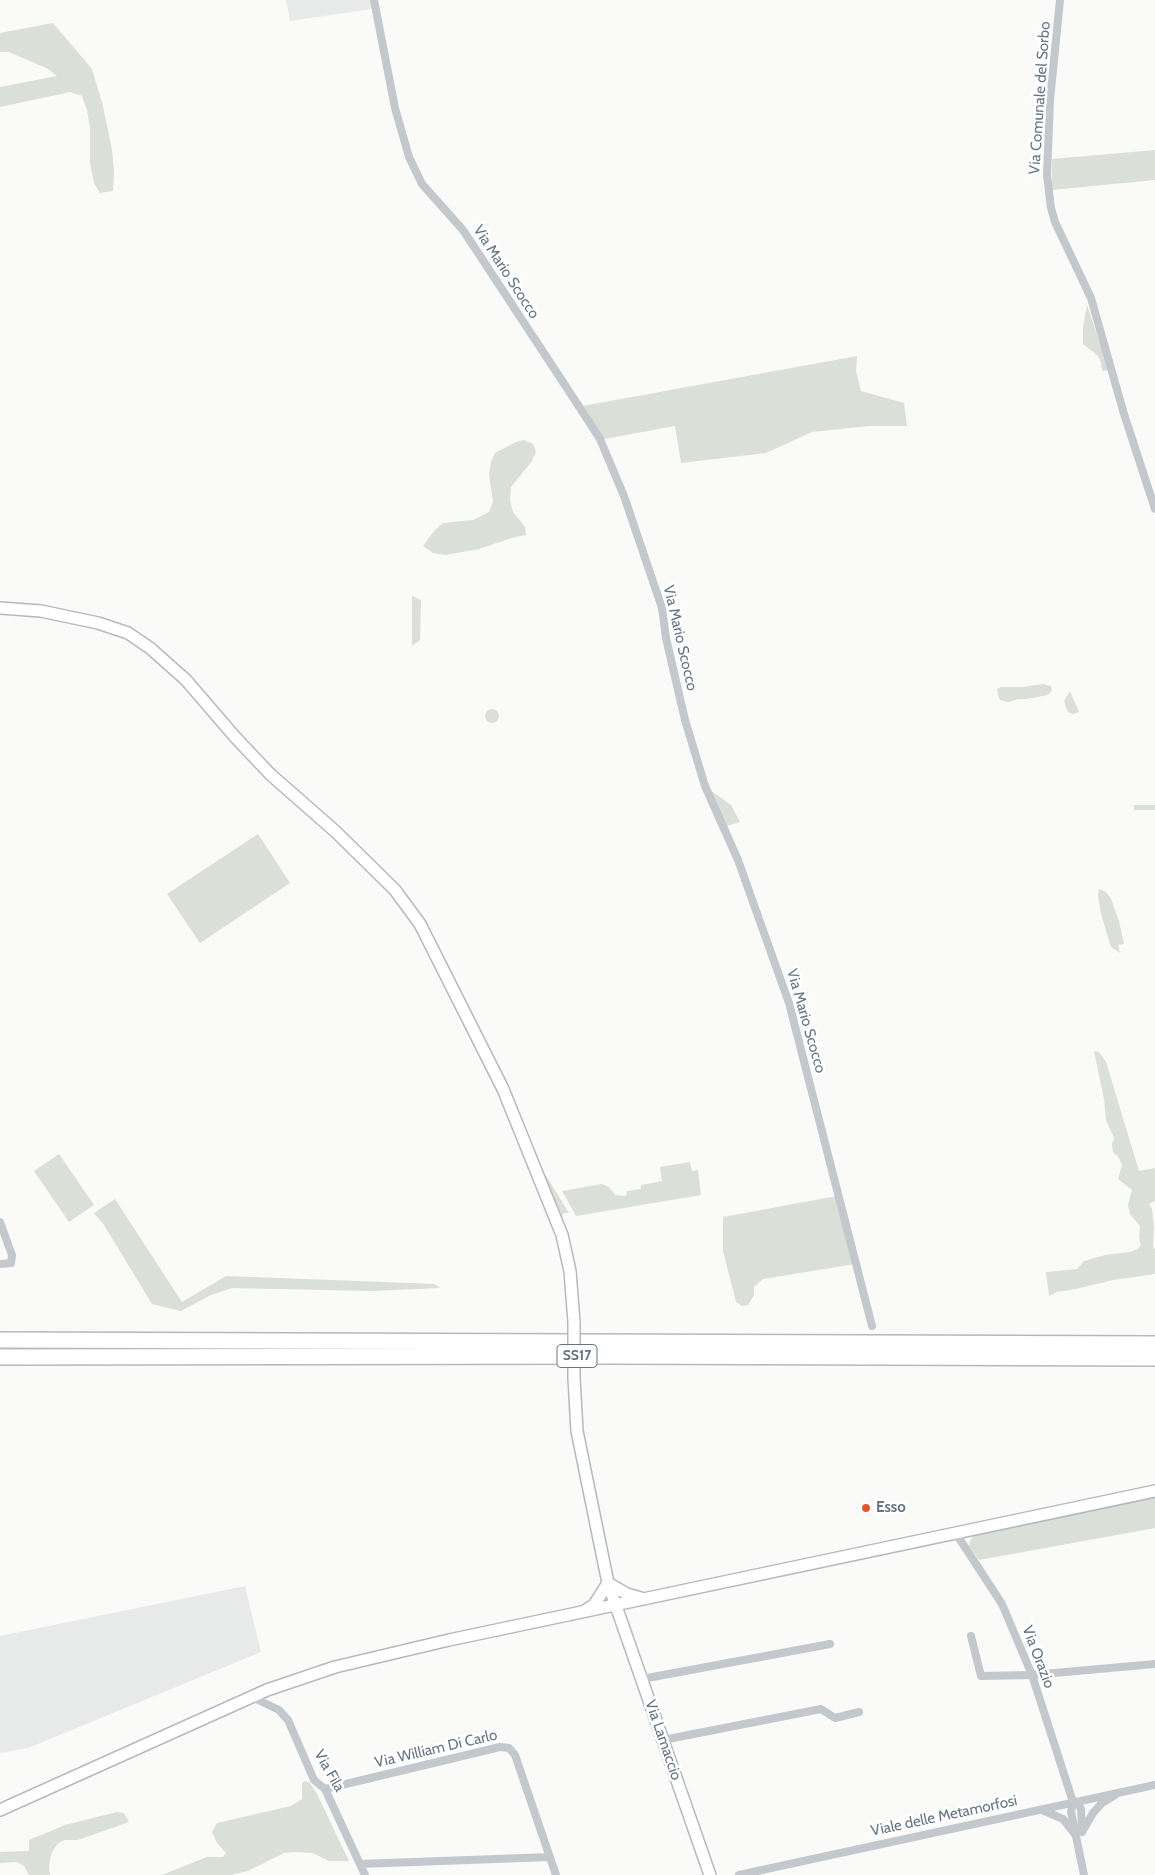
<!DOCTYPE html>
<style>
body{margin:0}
canvas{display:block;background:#fafaf8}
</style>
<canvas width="1155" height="1875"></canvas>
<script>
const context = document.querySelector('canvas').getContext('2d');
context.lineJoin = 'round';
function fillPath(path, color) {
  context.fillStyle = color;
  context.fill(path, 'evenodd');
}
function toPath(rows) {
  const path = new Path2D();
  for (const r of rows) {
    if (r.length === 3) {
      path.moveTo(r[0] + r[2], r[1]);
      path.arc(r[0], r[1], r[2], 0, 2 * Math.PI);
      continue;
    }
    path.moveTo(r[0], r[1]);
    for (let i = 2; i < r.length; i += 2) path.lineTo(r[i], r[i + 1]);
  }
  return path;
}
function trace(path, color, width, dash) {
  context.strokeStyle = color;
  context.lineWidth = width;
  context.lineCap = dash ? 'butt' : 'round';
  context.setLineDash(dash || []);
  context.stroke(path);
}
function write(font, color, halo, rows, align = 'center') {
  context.font = font + ' Cabin,sans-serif';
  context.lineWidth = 5;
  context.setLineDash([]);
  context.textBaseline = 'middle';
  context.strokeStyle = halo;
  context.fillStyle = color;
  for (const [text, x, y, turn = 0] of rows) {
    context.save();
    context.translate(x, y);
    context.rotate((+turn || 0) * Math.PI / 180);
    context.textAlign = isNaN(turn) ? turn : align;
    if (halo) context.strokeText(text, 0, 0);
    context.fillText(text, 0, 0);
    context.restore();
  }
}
const built = toPath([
 [286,0,370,0,372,9,290,21],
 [245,1586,261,1652,28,1748,0,1753,0,1636]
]);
const green = toPath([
 [53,23,92,69,103,106,112,150,114,172,113,191,100,193,94,183,90,163,90,128,87,110,82,96,70,92,0,107,0,87,57,76,48,69,9,52,0,52,0,33],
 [1155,150,1155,180,1052,190,1052,159],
 [1087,305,1109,370,1102,371,1101,362,1098,356,1083,344,1083,327],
 [857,356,856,371,861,391,904,403,907,426,869,426,812,432,766,453,681,463,675,426,604,439,583,406],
 [524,440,533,444,536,452,532,461,511,487,510,501,513,512,525,527,526,535,515,537,479,549,445,555,433,553,423,546,435,530,443,523,473,520,489,512,493,502,489,474,491,462,495,453,516,442],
 [412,596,421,600,420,640,412,646],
 [1043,684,1051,686,1052,690,1048,695,1026,699,1019,699,1008,702,1000,700,998,695,997,689,1001,687,1023,687],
 [1070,691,1079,712,1073,714,1068,712,1066,707,1064,701],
 [492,716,7],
 [710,790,731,805,740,822,727,826],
 [1134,805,1155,805,1155,810,1134,810],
 [258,834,290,883,200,943,167,894],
 [1099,889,1106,892,1111,899,1119,921,1124,944,1118,945,1120,953,1111,947,1101,914,1098,896],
 [1094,1051,1099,1052,1106,1062,1139,1171,1155,1168,1155,1201,1149,1204,1152,1209,1154,1227,1153,1247,1155,1249,1155,1274,1113,1280,1076,1289,1057,1292,1049,1296,1046,1272,1077,1269,1084,1261,1105,1255,1130,1252,1138,1249,1141,1245,1139,1238,1140,1226,1130,1214,1128,1205,1132,1190,1118,1179,1122,1165,1119,1158,1113,1152,1112,1144,1114,1138,1106,1120,1104,1099],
 [59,1154,94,1205,69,1222,34,1171],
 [690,1162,692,1171,698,1170,701,1195,576,1216,562,1191,602,1184,609,1187,615,1195,626,1196,627,1191,641,1189,641,1185,662,1181,660,1167],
 [534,1163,540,1166,569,1213,564,1213,561,1218],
 [837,1196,855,1264,763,1279,754,1287,754,1295,748,1305,742,1306,736,1302,723,1251,723,1217],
 [115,1199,182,1302,226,1276,435,1284,440,1288,372,1291,232,1288,211,1295,181,1311,152,1304,104,1225,94,1213],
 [1155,1495,1155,1528,979,1560,969,1546,970,1541,974,1534],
 [305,1781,310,1783,317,1794,349,1861,329,1861,313,1853,295,1852,284,1853,248,1871,231,1875,162,1875,207,1857,223,1857,226,1853,217,1843,212,1832,217,1823,291,1806,302,1799,302,1783],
 [117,1812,124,1813,129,1822,78,1840,65,1840,58,1843,51,1854,49,1868,50,1875,29,1875,24,1866,17,1862,0,1863,0,1852,29,1851,29,1840,65,1825]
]);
const street = toPath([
 [374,0,395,108,409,157,422,184,463,230,580,408,600,439,624,496,662,608,666,638,685,720,705,786,738,860,789,1003,872,1326],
 [1060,0,1050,100,1047,175,1051,208,1055,222,1091,298,1124,414,1155,509],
 [0,1222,12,1255,11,1263,0,1264],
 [955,1532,1002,1604,1032,1675,1073,1802,1071,1812,1084,1875],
 [971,1636,981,1676,1032,1675,1155,1664],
 [642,1679,830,1644],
 [252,1697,279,1710,288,1720,314,1780,325,1789,365,1875],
 [663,1740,821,1709,835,1718,859,1712],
 [325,1789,500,1747,509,1748,515,1755,556,1875],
 [1073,1802,1079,1805,1081,1809,1082,1828],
 [1042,1810,1063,1819,1074,1833],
 [1082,1832,1093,1813,1102,1803,1115,1795],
 [360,1864,550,1857],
 [739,1875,1155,1785]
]);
const secondary = toPath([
 [0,608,41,611,98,623,128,633,150,648,186,680,235,737,270,774,336,832,395,890,420,924,503,1089,562,1235,570,1271,574,1322],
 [574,1378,577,1431,608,1583,710,1875],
 [608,1583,627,1594,641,1598],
 [586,1610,594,1605,608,1583],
 [0,1810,267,1690,335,1667,449,1640,1155,1491]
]);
const highway = toPath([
 [0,1340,1155,1344],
 [0,1357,613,1356,1155,1358]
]);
const secondaryBridge = toPath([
 [574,1378,574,1322]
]);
const markers = [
 [866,1508,5,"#e4572e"]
];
const shields = [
 [577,1356,40]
];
const shieldNames = [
 ["SS17",577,1356]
];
const streetNames = [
 ["Via Comunale del Sorbo",1040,98,-86],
 ["Via Mario Scocco",506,272,57],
 ["Via Mario Scocco",680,638,77],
 ["Via Mario Scocco",806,1021,74],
 ["Via Orazio",1038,1657,69],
 ["Via Lamaccio",663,1740,71],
 ["Via William Di Carlo",436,1749,-13],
 ["Via Fila",329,1771,60],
 ["Viale delle Metamorfosi",944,1816,-12]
];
const poiNames = [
 ["Esso",876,1508]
];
fillPath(built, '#e8e9e9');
fillPath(green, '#dadfd7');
trace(secondary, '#b3babf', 14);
trace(highway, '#b4b9bd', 18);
trace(street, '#c3c8cc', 8);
trace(secondary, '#fff', 11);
trace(highway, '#fff', 15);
trace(secondaryBridge, '#b3babf', 14, []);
trace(secondaryBridge, '#fff', 11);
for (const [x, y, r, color] of markers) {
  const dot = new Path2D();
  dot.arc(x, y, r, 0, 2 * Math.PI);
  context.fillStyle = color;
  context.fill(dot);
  trace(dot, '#fff', 2);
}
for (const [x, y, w] of shields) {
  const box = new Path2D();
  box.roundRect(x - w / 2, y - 11.5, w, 23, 4);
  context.fillStyle = '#fff';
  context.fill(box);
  trace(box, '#657683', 1);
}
write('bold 14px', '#657683', null, shieldNames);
write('15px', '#657683', '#fff', streetNames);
write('bold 15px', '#657683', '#fff', poiNames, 'left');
</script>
